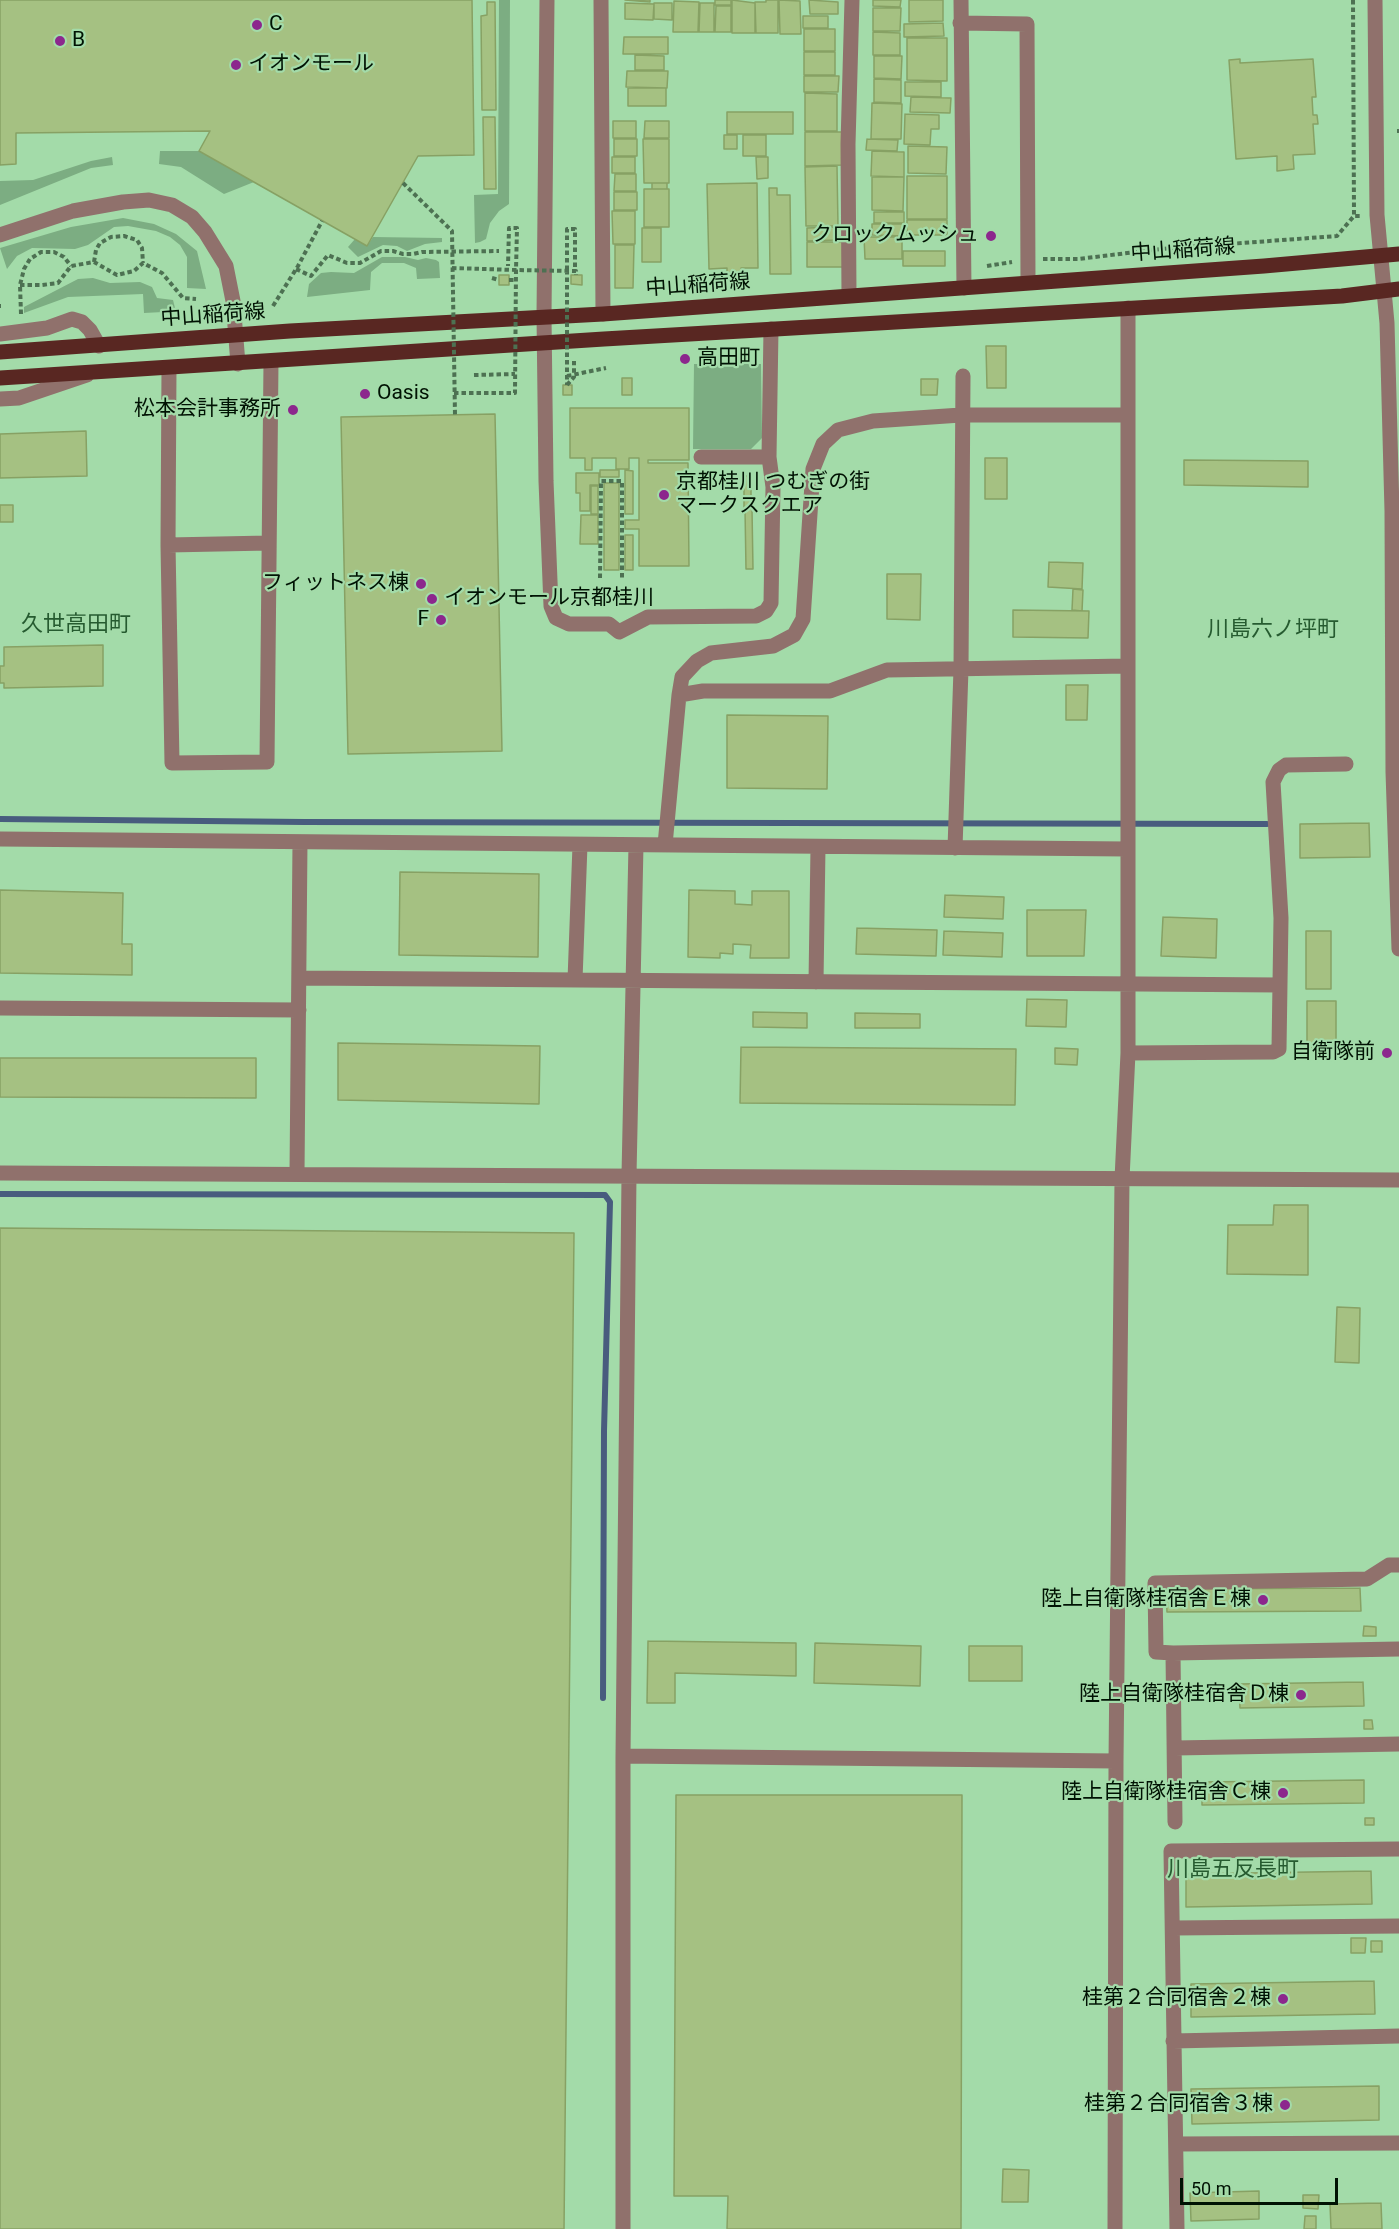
<!DOCTYPE html>
<meta charset="utf-8">
<style>
body{margin:0}
#map{position:relative;width:1399px;height:2229px;overflow:hidden;background:#a3dba9;font-family:Roboto,sans-serif}
canvas{display:block}
.scale{position:absolute;left:1180px;top:2178px;width:158px;height:27px;box-sizing:border-box;border:3px solid #001203;border-top:0;padding-left:8px;font-size:18px;line-height:21px;white-space:nowrap;color:#001203;-webkit-text-stroke:4px #a3dba9;paint-order:stroke}
</style>
<div id="map">
<canvas width="1399" height="2229"></canvas>
<div class="scale">50 m</div>
</div>
<script>
const context = document.querySelector('canvas').getContext('2d');
context.lineJoin = 'round';
function fillPath(path, color) {
  context.fillStyle = color;
  context.fill(path, 'evenodd');
}
function toPath(rows) {
  const path = new Path2D();
  for (const r of rows) {
    path.moveTo(r[0], r[1]);
    for (let i = 2; i < r.length; i += 2) path.lineTo(r[i], r[i + 1]);
  }
  return path;
}
function trace(path, color, width, dash) {
  context.strokeStyle = color;
  context.lineWidth = width;
  context.lineCap = dash ? 'butt' : 'round';
  context.setLineDash(dash || []);
  context.stroke(path);
}
function write(font, color, halo, rows, align = 'center') {
  context.font = font + ' Roboto,"Noto Sans JP",sans-serif';
  context.lineWidth = 4.5;
  context.setLineDash([]);
  context.textBaseline = 'middle';
  context.strokeStyle = halo;
  context.fillStyle = color;
  for (const [text, x, y, turn = 0] of rows) {
    context.save();
    context.translate(x, y);
    context.rotate((+turn || 0) * Math.PI / 180);
    context.textAlign = isNaN(turn) ? turn : align;
    if (halo) context.strokeText(text, 0, 0);
    context.fillText(text, 0, 0);
    context.restore();
  }
}
const green = toPath([
 [499,0,510,0,509,204,499,211,490,223,486,239,480,242,475,243,474,195,498,194],
 [160,151,199,151,254,182,224,194,181,167,159,164],
 [112,157,113,165,91,168,0,205,0,181,33,180,91,161],
 [123,218,154,224,176,234,197,251,206,289,187,288,187,257,180,245,170,237,156,231,128,226,114,227,88,245,75,249,32,248,17,256,7,269,0,248,71,227],
 [373,237,442,238,442,242,425,244,407,251,397,246,383,245,358,257,348,247,355,239,367,246],
 [382,257,405,257,418,260,426,258,436,260,439,262,440,278,417,279,416,268,404,263,382,263,371,272,370,290,307,297,309,284,321,273,331,272,354,273],
 [93,278,110,283,140,282,152,287,157,298,173,300,175,308,163,312,144,313,143,294,68,297,24,313,24,307,78,279],
 [694,364,761,364,762,438,751,449,693,449]
]);
const stream = toPath([
 [0,819,304,822,1267,824],
 [0,1194,605,1195,610,1202,604,1431,603,1698]
]);
const building = toPath([
 [0,0,472,0,474,155,418,156,367,246,199,151,210,131,16,133,16,164,0,165,0,0],
 [625,0,650,0,650,2,625,0],
 [715,0,731,0,731,5,715,5,715,0],
 [732,0,755,3,755,33,732,33,732,0],
 [766,0,778,0,778,33,756,33,755,2,766,2,766,0],
 [779,0,800,1,801,34,780,34,779,0],
 [809,0,838,2,838,14,810,14,809,0],
 [873,0,901,0,900,7,873,6,873,0],
 [909,0,943,0,943,21,909,22,909,0],
 [674,1,699,2,698,32,673,32,674,1],
 [487,2,495,2,496,110,482,110,481,16,487,15,487,2],
 [625,3,654,4,653,20,625,19,625,3],
 [654,3,672,3,672,20,654,19,654,3],
 [700,3,714,3,714,32,699,32,700,3],
 [716,6,731,6,731,32,715,32,716,6],
 [873,8,901,8,900,31,873,31,873,8],
 [803,16,828,16,828,28,803,28,803,16],
 [943,23,944,36,904,37,904,24,943,23],
 [804,29,835,29,835,51,804,51,804,29],
 [873,32,900,33,900,55,873,55,873,32],
 [624,37,668,37,668,54,623,54,624,37],
 [907,38,947,38,947,81,907,80,907,38],
 [804,52,835,52,835,75,804,75,804,52],
 [635,55,664,56,664,70,635,70,635,55],
 [874,56,902,56,901,79,874,78,874,56],
 [1240,59,1240,63,1313,59,1316,97,1312,97,1313,115,1317,115,1318,124,1313,124,1315,154,1293,155,1294,169,1277,171,1277,156,1236,159,1229,60,1240,59],
 [627,71,668,71,667,88,626,87,627,71],
 [804,76,839,76,838,92,804,92,804,76],
 [874,79,901,80,901,103,874,102,874,79],
 [905,82,941,82,941,97,905,96,905,82],
 [628,88,666,88,666,106,628,106,628,88],
 [805,93,837,94,837,131,805,131,805,93],
 [911,97,951,98,950,113,910,112,911,97],
 [872,103,902,104,901,139,871,139,872,103],
 [727,112,793,112,793,134,727,134,727,112],
 [905,114,939,115,939,129,931,129,930,145,904,144,905,114],
 [483,117,495,117,496,189,484,189,483,117],
 [613,121,636,121,636,138,613,138,613,121],
 [645,121,669,121,669,138,644,138,645,121],
 [805,132,842,132,842,165,805,166,805,132],
 [724,135,737,135,737,149,724,149,724,135],
 [743,135,766,135,766,156,743,156,743,135],
 [614,139,637,139,637,156,614,156,614,139],
 [643,139,669,139,669,183,644,183,643,139],
 [867,139,898,140,897,151,866,150,867,139],
 [908,146,947,147,946,174,908,173,908,146],
 [872,151,904,152,904,177,871,176,872,151],
 [612,157,635,157,635,173,612,173,612,157],
 [756,157,768,157,768,178,757,179,756,157],
 [837,166,838,226,806,226,805,167,837,166],
 [615,174,636,174,636,191,614,191,615,174],
 [907,176,947,176,947,219,907,219,907,176],
 [872,177,904,177,903,211,872,210,872,177],
 [652,183,667,183,667,189,652,189,652,183],
 [757,183,758,268,741,268,741,274,727,274,727,268,709,269,707,184,757,183],
 [769,188,777,188,777,195,790,195,791,274,770,274,769,188],
 [644,189,669,189,669,227,644,227,644,189],
 [614,192,637,192,637,210,614,210,614,192],
 [612,211,635,211,635,244,613,244,612,211],
 [874,212,904,212,904,223,874,223,874,212],
 [907,220,947,220,947,235,907,235,907,220],
 [872,224,904,224,904,236,872,235,872,224],
 [836,227,837,240,807,241,807,228,836,227],
 [642,228,661,228,661,262,642,262,642,228],
 [864,237,902,237,902,259,865,259,864,237],
 [807,242,845,242,845,267,807,267,807,242],
 [615,245,634,245,633,288,615,288,615,245],
 [903,251,945,251,945,266,903,266,903,251],
 [499,275,509,275,509,285,499,285,499,275],
 [571,275,582,275,582,285,571,284,571,275],
 [986,346,1006,346,1006,388,987,388,986,346],
 [622,378,632,378,632,395,622,395,622,378],
 [921,379,938,379,937,395,921,395,921,379],
 [563,385,572,385,572,395,563,395,563,385],
 [570,408,689,408,689,460,648,460,648,463,688,463,689,566,639,566,639,529,625,529,625,520,639,520,639,458,629,458,629,469,616,469,616,458,592,458,592,470,585,470,585,458,570,458,570,408],
 [495,414,502,751,348,754,341,417,495,414],
 [86,431,87,476,0,478,0,434,86,431],
 [985,458,1007,458,1007,499,985,499,985,458],
 [1184,460,1308,461,1308,487,1184,485,1184,460],
 [600,470,619,470,619,477,600,477,600,470],
 [625,470,633,471,633,514,625,514,625,470],
 [576,473,599,473,599,485,590,485,590,511,580,511,580,493,576,493,576,473],
 [744,476,751,476,751,509,744,509,744,476],
 [604,483,619,483,619,570,604,570,604,483],
 [591,486,598,486,598,514,591,514,591,486],
 [0,505,13,505,13,522,0,522,0,505],
 [745,509,752,509,753,569,746,569,745,509],
 [581,515,598,515,598,544,580,544,581,515],
 [625,535,633,535,633,570,625,570,625,535],
 [1049,562,1083,563,1082,589,1048,587,1049,562],
 [887,574,921,574,920,620,887,619,887,574],
 [1073,589,1083,590,1082,611,1072,610,1073,589],
 [1013,610,1089,611,1088,638,1013,637,1013,610],
 [103,645,103,686,4,688,4,683,0,683,0,666,4,666,4,647,103,645],
 [1066,685,1088,685,1087,720,1066,720,1066,685],
 [727,715,828,716,827,789,727,788,727,715],
 [1369,823,1370,857,1300,858,1300,824,1369,823],
 [400,872,539,874,538,957,399,955,400,872],
 [0,890,123,893,122,944,132,944,132,975,0,973,0,890],
 [689,890,735,891,735,904,752,905,752,891,789,891,789,958,750,958,751,945,733,944,733,954,720,953,720,958,688,957,689,890],
 [945,895,1004,897,1003,919,944,917,945,895],
 [1027,910,1086,910,1084,956,1027,956,1027,910],
 [1163,917,1217,919,1216,958,1161,956,1163,917],
 [857,928,937,930,936,956,856,954,857,928],
 [944,931,1003,933,1002,957,943,955,944,931],
 [1306,931,1331,931,1331,989,1306,989,1306,931],
 [1027,999,1067,1000,1066,1027,1026,1026,1027,999],
 [1307,1001,1336,1001,1336,1048,1307,1048,1307,1001],
 [753,1012,807,1013,807,1028,753,1027,753,1012],
 [855,1013,920,1014,920,1028,855,1028,855,1013],
 [338,1043,540,1046,539,1104,338,1100,338,1043],
 [741,1047,1016,1049,1015,1105,740,1103,741,1047],
 [1055,1048,1078,1049,1077,1065,1055,1064,1055,1048],
 [0,1058,256,1058,256,1098,0,1097,0,1058],
 [1274,1205,1308,1205,1308,1275,1227,1274,1228,1225,1273,1225,1274,1205],
 [0,1228,574,1233,564,2229,0,2229,0,1228],
 [1337,1307,1360,1308,1359,1363,1335,1362,1337,1307],
 [1360,1588,1361,1611,1167,1612,1166,1589,1360,1588],
 [1364,1626,1376,1627,1376,1636,1363,1636,1364,1626],
 [648,1641,796,1643,796,1676,675,1673,675,1703,647,1703,648,1641],
 [815,1643,921,1646,920,1686,814,1683,815,1643],
 [969,1646,1022,1646,1022,1681,969,1681,969,1646],
 [1363,1682,1364,1706,1240,1708,1239,1684,1363,1682],
 [1364,1720,1372,1720,1373,1729,1364,1729,1364,1720],
 [1364,1780,1364,1803,1202,1805,1202,1782,1364,1780],
 [676,1795,962,1795,961,2229,727,2229,728,2196,674,2196,676,1795],
 [1365,1818,1374,1818,1374,1825,1365,1825,1365,1818],
 [1371,1871,1372,1904,1186,1907,1186,1874,1371,1871],
 [1351,1938,1366,1938,1365,1953,1351,1953,1351,1938],
 [1371,1941,1382,1941,1382,1952,1371,1952,1371,1941],
 [1374,1981,1375,2014,1191,2017,1191,1984,1374,1981],
 [1379,2086,1379,2120,1192,2124,1191,2089,1379,2086],
 [1003,2169,1029,2170,1028,2202,1002,2202,1003,2169],
 [1259,2191,1259,2219,1191,2221,1190,2193,1259,2191],
 [1303,2195,1319,2195,1318,2209,1303,2208,1303,2195],
 [1381,2203,1382,2229,1331,2229,1330,2204,1381,2203],
 [1305,2216,1316,2216,1316,2229,1304,2229,1305,2216]
]);
const path = toPath([
 [1353,0,1354,216],
 [1397,131,1399,131],
 [1043,259,1078,259,1161,249,1337,236,1354,216,1362,216],
 [94,262,96,250,100,243,111,237,124,236,137,240,142,248,143,263],
 [987,266,1012,262],
 [452,268,516,270,517,228,509,228,508,266],
 [296,269,311,276,328,255,347,263,360,263,381,251,393,251,403,254,413,254,422,252,499,251],
 [567,270,567,229,575,229,575,270],
 [492,278,499,280],
 [509,280,516,280],
 [20,285,42,285,58,283,71,266,94,262,117,275,134,271,143,263,162,273,183,298,196,299],
 [0,306,1,306],
 [273,306,298,266,322,221],
 [21,314,20,285,24,269,30,259,41,252,54,252,64,257,71,266],
 [474,375,515,374],
 [567,385,574,377,574,361],
 [600,578,601,481,622,481,622,578]
]);
const minor = toPath([
 [547,0,544,316,546,481,551,606,556,618,569,624,609,624,619,632,648,617,756,616,766,611,771,603,773,487,769,457,771,329],
 [601,0,603,314],
 [961,0,964,288],
 [1375,0,1377,215,1387,323,1392,511,1393,772,1399,949],
 [960,23,1027,24,1028,282],
 [0,235,73,211,123,202,149,200,172,205,192,217,205,232,226,266,233,301,238,364],
 [849,295,848,144,852,0],
 [0,334,47,328,72,319,82,322,90,330,99,346],
 [169,368,168,545,172,763,267,762,271,362],
 [0,399,19,398,87,375],
 [701,457,769,457],
 [168,545,269,543],
 [679,695,703,691,830,691,887,670,1127,666],
 [0,839,1127,849],
 [665,845,679,695,682,677,697,661,711,653,773,646,794,635,803,619,813,469,823,444,838,430,873,421,961,415,1127,415],
 [955,848,961,669,963,376],
 [300,978,1280,985],
 [575,980,580,845],
 [816,982,818,847],
 [0,1008,299,1010],
 [1128,1053,1273,1052,1279,1049,1281,918,1273,782,1279,770,1286,765,1346,764],
 [0,1173,1399,1180],
 [297,1173,300,842],
 [1173,1653,1156,1652,1155,1583,1367,1579,1389,1565,1399,1565],
 [1175,1748,1399,1744],
 [623,1756,1116,1761],
 [1175,1822,1173,1653,1399,1649],
 [1173,1928,1399,1926],
 [1173,2041,1399,2036],
 [1176,2144,1399,2143],
 [623,2229,623,1756,629,1175,636,845],
 [1115,2229,1116,1761,1122,1179,1128,1053,1128,308],
 [1177,2229,1171,1851,1399,1849]
]);
const major = toPath([
 [0,352,290,331,603,314,1264,266,1399,254],
 [0,378,604,339,1342,296,1399,289]
]);
const pathBridge = toPath([
 [403,183,452,231,455,415],
 [567,270,567,385],
 [567,376,606,368],
 [454,393,515,393,516,270,576,271,576,275]
]);
const markers = [
 [257,25,6,"#8c278d"],
 [60,41,6,"#8c278d"],
 [236,65,6,"#8c278d"],
 [991,236,6,"#8c278d"],
 [685,359,6,"#8c278d"],
 [365,394,6,"#8c278d"],
 [293,410,6,"#8c278d"],
 [664,495,6,"#8c278d"],
 [421,584,6,"#8c278d"],
 [432,599,6,"#8c278d"],
 [441,620,6,"#8c278d"],
 [1387,1053,6,"#8c278d"],
 [1263,1600,6,"#8c278d"],
 [1301,1695,6,"#8c278d"],
 [1283,1793,6,"#8c278d"],
 [1283,1999,6,"#8c278d"],
 [1285,2105,6,"#8c278d"]
];
const poiNames = [
 ["C",269,25,"left"],
 ["B",72,41,"left"],
 ["イオンモール",248,65,"left"],
 ["クロックムッシュ",979,236],
 ["高田町",697,359,"left"],
 ["Oasis",377,394,"left"],
 ["松本会計事務所",281,410],
 ["京都桂川 つむぎの街",676,483,"left"],
 ["マークスクエア",676,507,"left"],
 ["フィットネス棟",409,584],
 ["イオンモール京都桂川",444,599,"left"],
 ["F",429,620],
 ["自衛隊前",1375,1053],
 ["陸上自衛隊桂宿舎Ｅ棟",1251,1600],
 ["陸上自衛隊桂宿舎Ｄ棟",1289,1695],
 ["陸上自衛隊桂宿舎Ｃ棟",1271,1793],
 ["桂第２合同宿舎２棟",1271,1999],
 ["桂第２合同宿舎３棟",1273,2105]
];
const streetNames = [
 ["中山稲荷線",1183,251,-4],
 ["中山稲荷線",698,286,-4],
 ["中山稲荷線",213,316,-4]
];
const neighbourhoodNames = [
 ["久世高田町",76,625],
 ["川島六ノ坪町",1273,630],
 ["川島五反長町",1233,1870]
];
fillPath(green, '#7cad82');
trace(stream, '#485c7e', 6);
fillPath(building, '#a5c182');
trace(building, '#87a164', 1.5);
trace(path, '#4d7152', 4, [4.5, 3]);
trace(minor, '#90716c', 15);
trace(major, '#592722', 15);
trace(pathBridge, '#4d7152', 4, [4.5, 3]);
for (const [x, y, r, color] of markers) {
  const dot = new Path2D();
  dot.arc(x, y, r, 0, 2 * Math.PI);
  context.fillStyle = color;
  context.fill(dot);
  trace(dot, '#a3dba9', 2);
}
write('21px', '#001203', '#a3dba9', poiNames, 'right');
write('21px', '#001203', '#a3dba9', streetNames);
write('22px', '#265b30', '#a3dba9', neighbourhoodNames);
</script>
